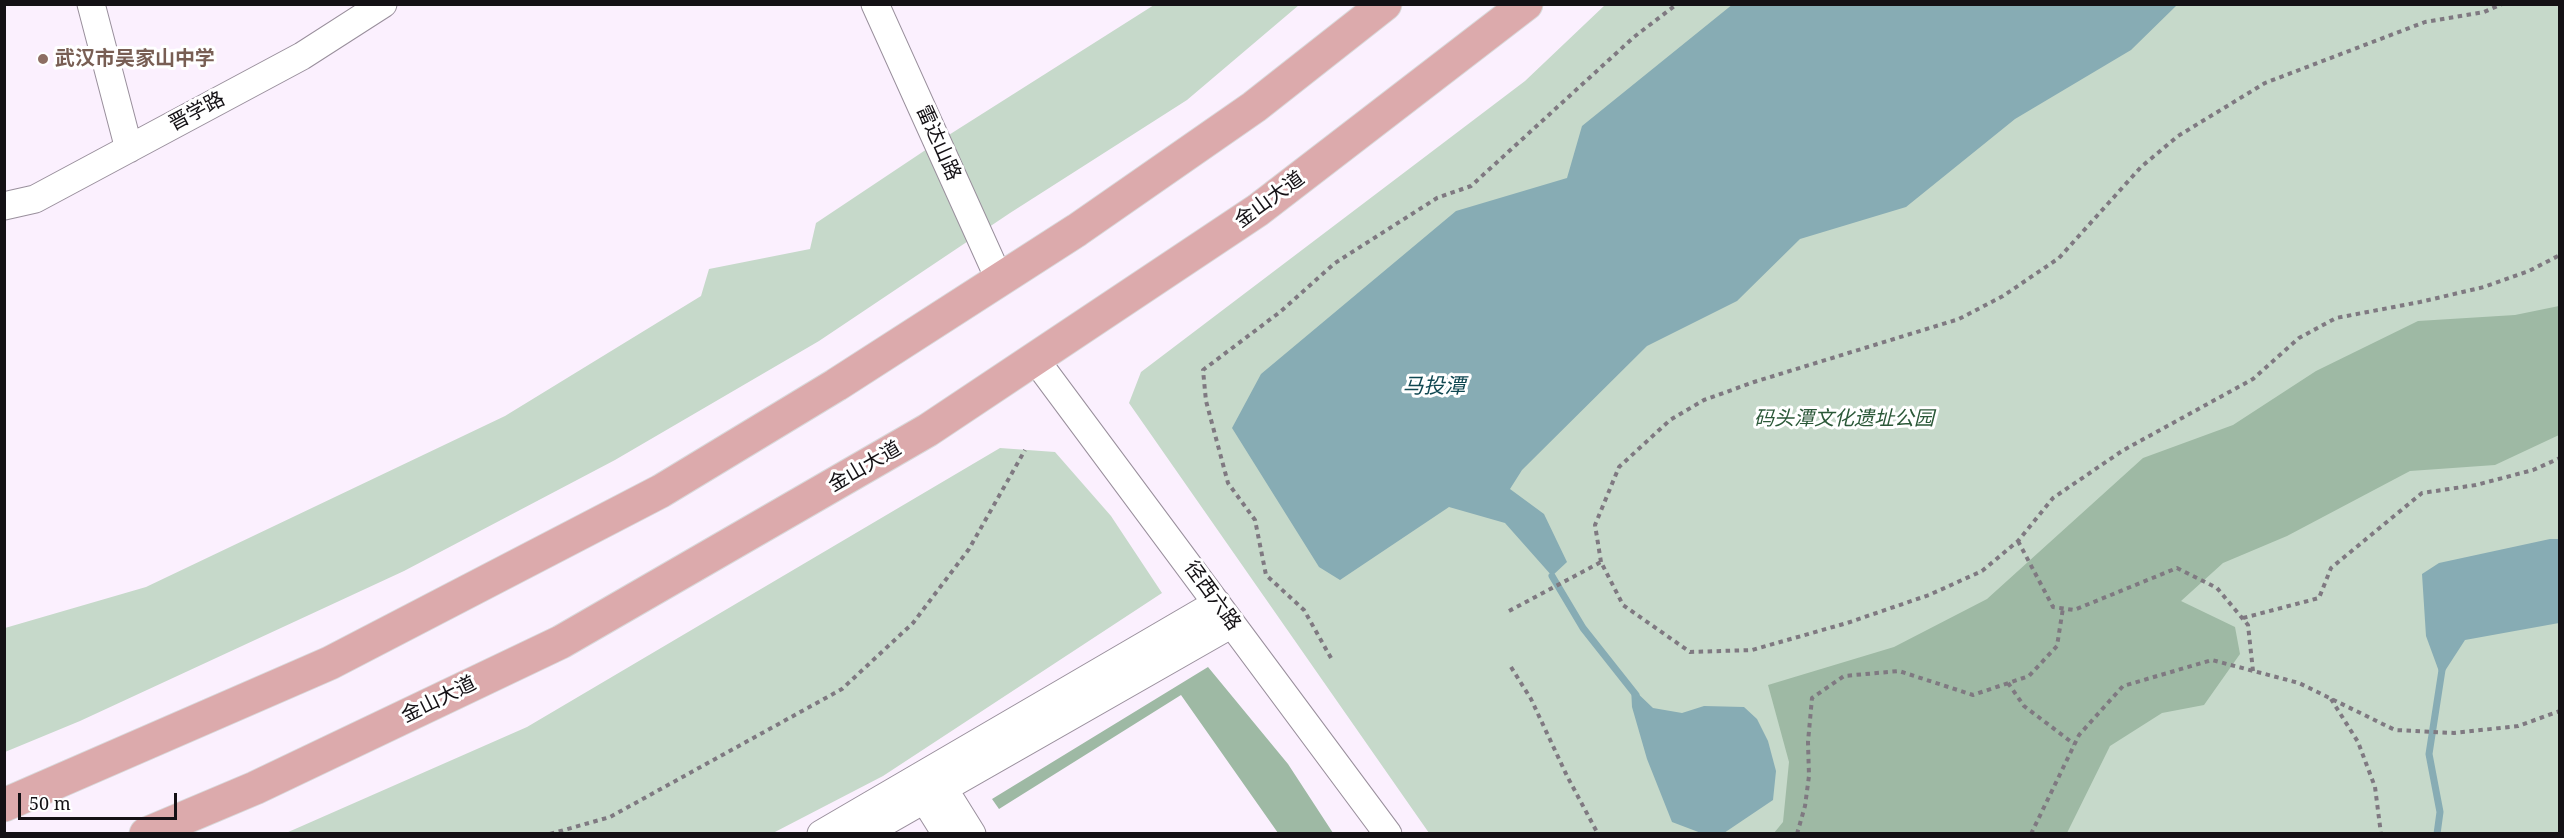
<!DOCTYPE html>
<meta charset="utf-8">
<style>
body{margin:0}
#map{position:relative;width:2564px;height:838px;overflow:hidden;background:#fbf0fe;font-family:"Noto Serif",serif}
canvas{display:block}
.frame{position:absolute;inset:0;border:6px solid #141115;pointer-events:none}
.scale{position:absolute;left:18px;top:793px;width:159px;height:27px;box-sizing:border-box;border:3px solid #141115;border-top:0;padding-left:8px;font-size:18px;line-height:21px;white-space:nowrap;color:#141115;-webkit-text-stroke:4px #fff;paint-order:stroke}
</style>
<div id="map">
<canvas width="2564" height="838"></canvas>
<div class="frame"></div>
<div class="scale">50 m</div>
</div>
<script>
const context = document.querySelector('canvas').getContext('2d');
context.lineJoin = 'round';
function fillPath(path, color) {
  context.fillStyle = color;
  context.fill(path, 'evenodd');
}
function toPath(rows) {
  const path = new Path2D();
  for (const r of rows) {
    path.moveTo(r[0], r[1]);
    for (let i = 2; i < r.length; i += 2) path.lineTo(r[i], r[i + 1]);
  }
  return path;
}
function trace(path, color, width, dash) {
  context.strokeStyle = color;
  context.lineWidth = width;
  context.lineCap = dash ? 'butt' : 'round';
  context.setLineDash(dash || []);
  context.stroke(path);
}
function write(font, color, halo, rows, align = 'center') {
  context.font = font + ' "Noto Serif","Noto Sans SC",serif';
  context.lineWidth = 6;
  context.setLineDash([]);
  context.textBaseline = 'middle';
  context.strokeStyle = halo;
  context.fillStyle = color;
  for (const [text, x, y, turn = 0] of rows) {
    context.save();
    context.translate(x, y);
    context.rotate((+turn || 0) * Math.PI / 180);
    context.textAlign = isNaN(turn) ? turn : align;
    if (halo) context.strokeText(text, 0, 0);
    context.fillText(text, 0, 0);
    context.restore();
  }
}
const green = toPath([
 [1154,5,1299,5,1187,100,1010,213,819,341,615,460,404,571,80,721,5,752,5,628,146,587,505,416,701,296,709,269,810,249,816,223,933,145],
 [1605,5,2559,5,2559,833,1429,833,1129,403,1141,372,1525,81],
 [1000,448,1055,452,1111,516,1162,593,883,776,773,833,286,833,527,727]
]);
const forest = toPath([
 [2559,306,2559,435,2495,465,2410,471,2287,536,2223,563,2181,601,2235,627,2240,654,2204,705,2162,713,2110,746,2067,833,1774,833,1783,822,1789,762,1768,685,1894,647,1987,599,2143,458,2233,425,2316,371,2418,321,2515,315],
 [1208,667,1288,764,1333,833,1278,833,1181,695,999,809,992,799]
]);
const water = toPath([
 [1733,4,2177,5,2131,50,2015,119,1906,207,1800,239,1737,301,1647,346,1522,470,1510,489,1544,514,1567,562,1552,576,1505,523,1449,507,1340,580,1319,567,1232,428,1261,374,1456,211,1567,178,1582,126],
 [2550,539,2559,539,2559,623,2465,640,2441,677,2426,636,2422,574,2439,563],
 [1631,687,1653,708,1682,713,1704,706,1744,707,1757,719,1768,741,1776,771,1773,800,1724,833,1701,833,1672,822,1647,759,1632,707]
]);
const stream = toPath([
 [1552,576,1583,628,1636,695],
 [2437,834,2440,812,2429,754,2442,670]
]);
const path = toPath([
 [2018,541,2053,607,2074,610,2177,568,2217,588,2248,625,2253,671],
 [1601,562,1595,525,1619,467,1670,420,1704,400,1754,382,1959,319,2003,296,2059,258,2141,167,2178,136,2265,83,2425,22,2484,12,2502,4],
 [1509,611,1601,562,1623,605,1690,652,1752,650,1847,623,1929,595,1982,571,2018,541,2053,498,2122,451,2253,379,2299,338,2336,318,2420,302,2484,287,2529,271,2560,255],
 [2243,618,2319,598,2331,568,2422,493,2476,485,2533,470,2560,458],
 [1331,658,1304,610,1266,575,1255,520,1228,483,1206,401,1203,370,1280,312,1335,263,1437,198,1471,186,1634,37,1677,4],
 [1511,667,1531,699,1567,776,1598,834],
 [2008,683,2024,706,2074,744],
 [2331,699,2358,742,2375,787,2381,834],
 [550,834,610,817,842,689,913,623,969,549,1025,450],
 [1797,834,1805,806,1809,776,1808,742,1812,698,1844,676,1899,671,1973,695,2029,676,2057,646,2063,608],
 [2031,834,2079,735,2123,686,2212,660,2299,683,2395,730,2454,733,2518,726,2560,711]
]);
const minor = toPath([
 [91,4,129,149],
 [875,4,1000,281],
 [4,206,35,199,302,56,383,4],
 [1035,359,1388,834],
 [934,773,972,834],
 [916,786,946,834],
 [821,834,1217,603],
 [864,834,1232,624]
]);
const major = toPath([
 [4,805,330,663,661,491,836,385,1077,230,1254,107,1385,4],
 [146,834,255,788,561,642,928,430,1258,210,1526,4]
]);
const markers = [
 [43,59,6,"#8d6e63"]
];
const educationNames = [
 ["武汉市吴家山中学",55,59]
];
const streetNames = [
 ["晋学路",197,112,-28],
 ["雷达山路",938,143,66],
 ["金山大道",1270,200,-36],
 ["金山大道",865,467,-30],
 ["径西六路",1212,596,54],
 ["金山大道",439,700,-26]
];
const parkNames = [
 ["码头潭文化遗址公园",1844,419]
];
const waterNames = [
 ["马投潭",1434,387]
];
fillPath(green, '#c6d9ca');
fillPath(forest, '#9eb9a4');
fillPath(water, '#87acb4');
trace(stream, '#87acb4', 7);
trace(minor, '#998f9c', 29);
trace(major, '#d9d9da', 35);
trace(path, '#7f7981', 4, [4.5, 4.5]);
trace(minor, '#fff', 27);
trace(major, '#dcaaac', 33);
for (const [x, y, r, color] of markers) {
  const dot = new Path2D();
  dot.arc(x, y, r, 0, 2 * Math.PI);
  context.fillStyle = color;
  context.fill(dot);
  trace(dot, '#fff', 2);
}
write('bold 20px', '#785e54', '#fff', educationNames, 'left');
write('20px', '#141115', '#fff', streetNames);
write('italic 20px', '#2b5838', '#fff', parkNames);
write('italic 21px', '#0f4751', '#fff', waterNames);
</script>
